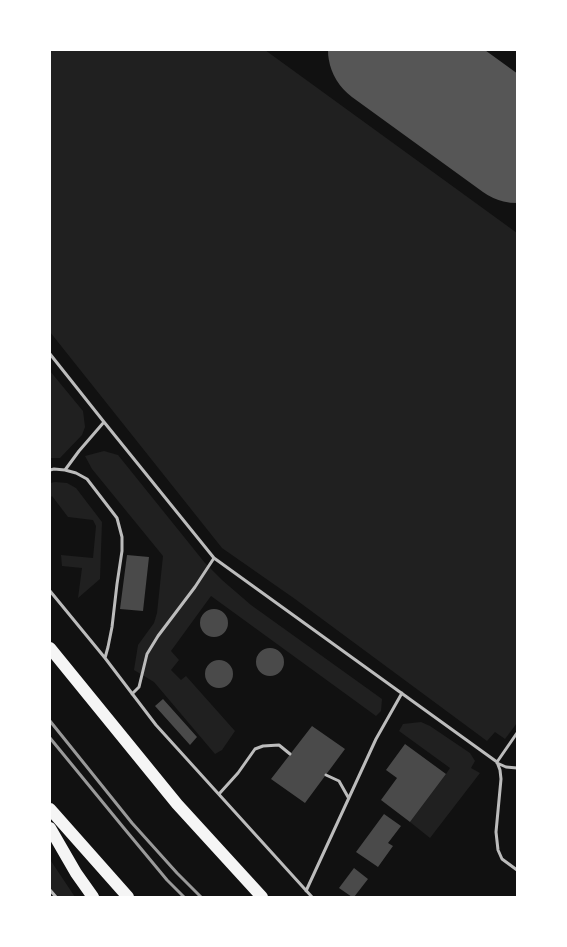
<!DOCTYPE html>
<style>
body{margin:0}
#map{position:relative;width:567px;height:947px;overflow:hidden;background:#111;font-family:Arial,sans-serif}
canvas{display:block}
.frame{position:absolute;inset:0;border:51px solid #fff;pointer-events:none}
</style>
<div id="map">
<canvas width="567" height="947"></canvas>
<div class="frame"></div>
</div>
<script>
const context = document.querySelector('canvas').getContext('2d');
context.lineJoin = 'round';
function fillPath(path, color) {
  context.fillStyle = color;
  context.fill(path, 'evenodd');
}
function toPath(rows) {
  const path = new Path2D();
  for (const r of rows) {
    if (r.length === 3) {
      path.moveTo(r[0] + r[2], r[1]);
      path.arc(r[0], r[1], r[2], 0, 2 * Math.PI);
      continue;
    }
    path.moveTo(r[0], r[1]);
    for (let i = 2; i < r.length; i += 2) path.lineTo(r[i], r[i + 1]);
  }
  return path;
}
function trace(path, color, width, dash) {
  context.strokeStyle = color;
  context.lineWidth = width;
  context.lineCap = dash ? 'butt' : 'round';
  context.setLineDash(dash || []);
  context.stroke(path);
}
const green = toPath([
 [50,50,265,50,517,233,517,723,505,739,495,732,487,741,295,599,222,548,50,332],
 [50,371,83,411,85,427,82,435,60,458,50,458],
 [104,451,118,455,205,563,222,580,251,605,382,699,381,711,376,716,211,596,171,651,179,660,171,670,181,680,186,676,235,731,222,750,215,754,154,682,134,670,138,645,154,623,157,613,163,556,92,469,85,456],
 [55,482,67,483,76,488,102,522,100,579,78,598,82,568,62,566,61,555,93,558,96,526,93,520,68,517,52,496,50,498,50,483],
 [421,722,430,726,470,753,475,761,471,768,480,773,430,838,410,822,446,774,450,768,399,731,403,724],
 [50,859,51,861,75,897,50,897]
]);
const runway = toPath([
 [386,50,517,145]
]);
const building = toPath([
 [127,555,149,557,143,611,120,609],
 [214,623,14],
 [270,662,14],
 [219,674,14],
 [163,699,197,737,190,745,155,706],
 [312,726,345,749,305,803,271,779],
 [405,744,446,774,410,822,381,800,397,778,386,770],
 [384,814,401,826,388,843,393,846,378,867,356,852],
 [354,868,368,879,354,897,352,897,339,888]
]);
const service = toPath([
 [50,354,104,422,214,558,497,762,500,770,501,779,496,832,498,850,502,859,517,870],
 [50,470,54,469,65,470,76,473,87,479,117,518,122,537,122,551,117,584,112,627,108,647,105,658],
 [65,470,79,451,104,422],
 [50,591,105,658,156,725,312,897],
 [132,694,139,687,147,654,158,636,195,587,214,558],
 [497,762,517,733],
 [497,763,506,767,517,768],
 [326,775,339,781,348,797],
 [219,794,238,773,255,749,263,746,279,745,290,754],
 [50,890,56,897],
 [306,891,376,739,402,693]
]);
const motorway = toPath([
 [50,648,177,804,262,897],
 [50,809,128,897],
 [50,828,76,873,93,897]
]);
const rail = toPath([
 [50,721,132,823,177,873,201,897],
 [50,738,123,827,167,880,184,897]
]);
fillPath(green, '#202020');
trace(runway, '#565656', 116);
fillPath(building, '#4a4a4a');
trace(service, '#bcbcbc', 3);
trace(motorway, '#f5f5f5', 12);
trace(rail, '#9a9a9a', 3);
</script>
